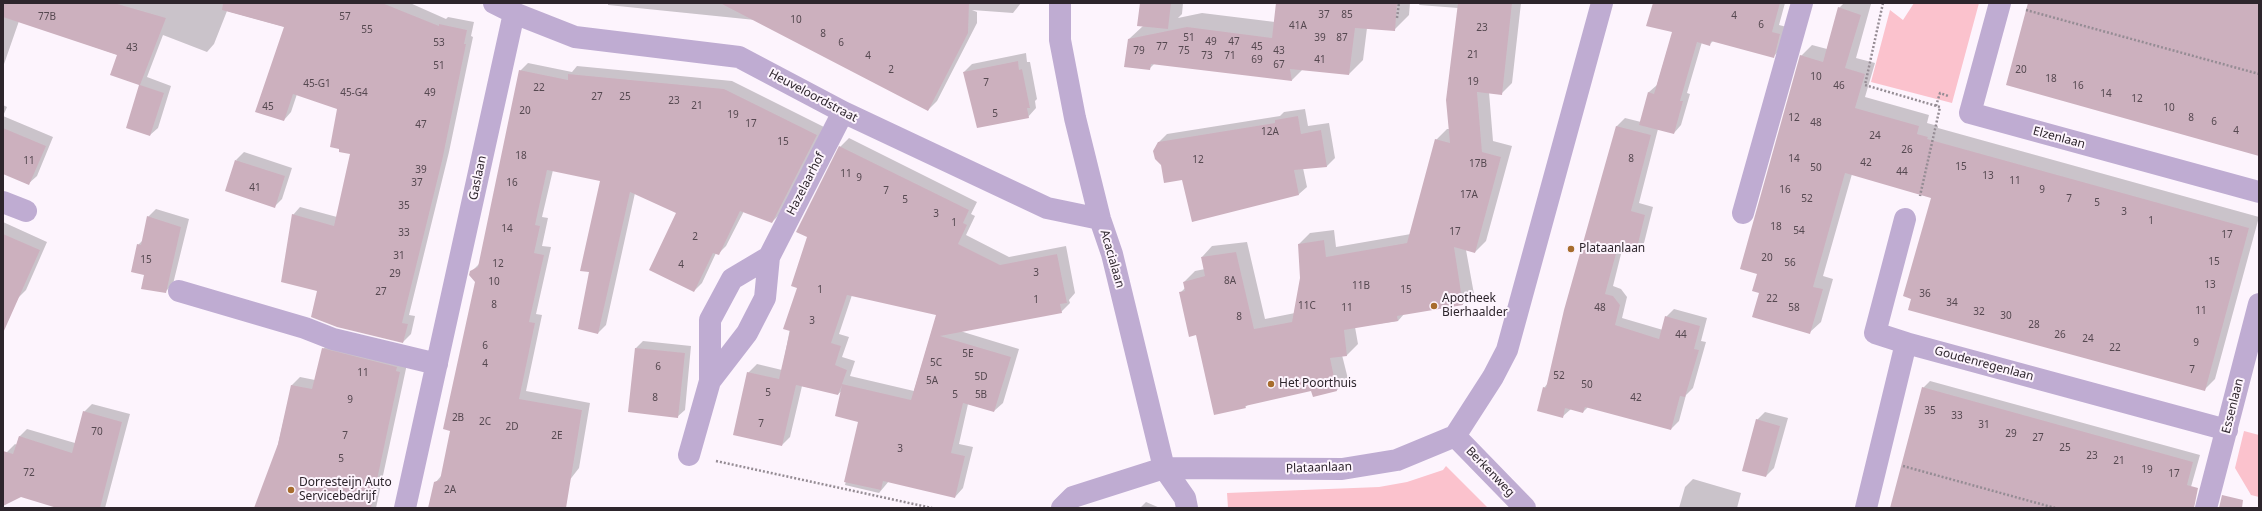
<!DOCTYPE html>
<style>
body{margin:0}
#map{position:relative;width:2262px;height:511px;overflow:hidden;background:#fdf4fd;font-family:"Noto Sans",sans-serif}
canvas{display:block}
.frame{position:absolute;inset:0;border:4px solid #2d252c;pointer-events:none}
</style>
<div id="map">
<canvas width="2262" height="511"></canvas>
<div class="frame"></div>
</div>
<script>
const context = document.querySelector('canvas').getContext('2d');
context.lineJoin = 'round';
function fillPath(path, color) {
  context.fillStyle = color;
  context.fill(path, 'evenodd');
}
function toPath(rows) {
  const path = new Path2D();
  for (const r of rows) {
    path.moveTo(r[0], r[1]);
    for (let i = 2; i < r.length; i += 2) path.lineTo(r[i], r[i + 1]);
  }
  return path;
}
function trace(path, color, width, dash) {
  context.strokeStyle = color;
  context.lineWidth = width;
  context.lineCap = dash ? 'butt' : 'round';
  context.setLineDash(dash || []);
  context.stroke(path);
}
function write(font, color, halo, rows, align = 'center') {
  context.font = font + ' "Noto Sans",sans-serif';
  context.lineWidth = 4;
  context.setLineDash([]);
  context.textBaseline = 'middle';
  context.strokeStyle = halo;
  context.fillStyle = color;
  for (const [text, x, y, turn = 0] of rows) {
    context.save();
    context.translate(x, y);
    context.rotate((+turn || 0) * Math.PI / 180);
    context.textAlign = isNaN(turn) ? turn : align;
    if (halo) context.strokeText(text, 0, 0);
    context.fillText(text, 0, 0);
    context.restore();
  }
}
const green = toPath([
 [1914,3,1979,3,1952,103,1871,82,1890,10,1903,20],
 [2244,431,2259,435,2259,497,2251,495,2235,468],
 [1446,466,1488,508,1228,508,1227,493,1379,487,1407,482,1443,470]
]);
const shadow = toPath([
 [21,3,410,3,446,19,448,17,474,22,471,36,473,37,449,152,409,315,415,316,411,334,403,342,318,290,293,215,300,207,337,217,351,153,338,108,297,94,291,112,284,120,285,27,227,11,214,44,207,52,163,35,147,77,171,86,158,128,150,135,127,127,140,84,118,55,19,21,3,67,3,12],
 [608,3,1021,3,1013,13,972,10,977,12,977,23,937,101,928,110,755,20,608,5],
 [1141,3,1183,3,1182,14,1178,18,1202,13,1275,22,1277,3,1410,3,1409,15,1394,30,1367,28,1363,60,1349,74,1303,69,1292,80,1155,63,1149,69,1129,39,1143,26],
 [1420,3,1521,3,1512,83,1501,94,1489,92,1493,141,1512,146,1486,241,1475,252,1466,250,1474,294,1463,304,1404,314,1398,321,1355,327,1358,344,1347,355,1342,355,1348,379,1337,390,1312,390,1249,404,1245,407,1197,334,1180,293,1186,287,1184,282,1195,271,1205,269,1202,257,1212,246,1247,242,1265,319,1295,313,1301,278,1299,244,1310,233,1334,230,1336,247,1411,234,1436,140,1447,129,1449,129,1458,8,1419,5],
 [1653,3,1785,3,1779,25,1787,27,1781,49,1773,57,1714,40,1709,45,1702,42,1687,93,1690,94,1681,125,1674,133,1658,129,1639,203,1653,207,1644,243,1633,253,1622,250,1613,286,1621,289,1627,297,1622,318,1663,330,1666,317,1674,309,1707,318,1701,341,1706,342,1693,388,1686,395,1679,421,1671,429,1588,407,1583,412,1571,409,1562,417,1544,388,1548,383,1565,311,1617,126,1625,118,1641,122,1649,92,1657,85,1673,31],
 [1844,3,1871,4,1856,58,1875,63,1865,97,1929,115,1927,123,1938,126,1938,128,2259,217,2215,379,2204,390,1933,198,1852,174,1823,276,1833,279,1821,322,1810,332,1760,292,1758,273,1801,56,1812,45,1827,49,1839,8],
 [1026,53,1027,62,1030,62,1037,99,1035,101,1036,108,1028,117,964,72,972,64],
 [528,63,572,72,577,66,732,81,824,127,780,214,772,222,744,211,726,246,718,254,716,253,702,283,694,291,678,213,635,193,606,325,598,333,590,272,602,180,553,170,542,217,548,218,542,246,551,247,536,314,542,315,526,391,590,403,579,468,548,508,431,508,435,483,442,475,451,430,476,282,471,272,480,263,520,71],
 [3,105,7,107,3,116,53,137,37,176,28,184,3,173],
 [1305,109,1308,126,1329,123,1335,158,1327,166,1303,168,1307,187,1299,194,1183,179,1159,142,1167,134,1280,116,1284,112],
 [849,138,977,202,971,214,975,216,966,235,1009,257,1066,246,1075,293,1069,300,1070,303,1061,312,960,331,1019,349,1003,403,994,411,968,404,959,444,973,447,963,488,955,497,889,481,879,493,845,485,860,421,842,391,838,394,802,386,790,437,782,445,748,373,757,364,782,370,798,287,840,147],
 [852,295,937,314,914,391,850,376,855,361,842,357,849,337,839,334],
 [244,152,292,168,282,199,274,207,236,160],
 [156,209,189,219,173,284,165,292,145,274,138,245,143,240,148,217],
 [3,222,47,242,26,290,18,298,3,292],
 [331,341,407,364,376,508,263,508,292,385,300,377,315,380,323,349],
 [643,341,691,346,685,410,677,417,636,348],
 [1930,381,2200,455,2185,508,1891,508,1923,388],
 [92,404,130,414,105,508,62,508,21,496,3,498,3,464,6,453,15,444,17,445,19,437,27,429,75,443,84,412],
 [1765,412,1788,418,1774,468,1766,476,1757,420],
 [1693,479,1741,493,1737,508,1679,508,1685,487],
 [1146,502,1160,508,1140,508]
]);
const building = toPath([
 [3,3,114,3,166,18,140,85,164,93,150,136,126,128,139,85,110,75,117,55,3,17],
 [223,3,382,3,439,26,439,24,467,30,464,44,466,44,442,161,402,323,408,324,403,343,337,327,311,317,317,291,281,282,292,214,334,226,350,154,339,152,339,149,330,147,337,109,293,94,284,121,255,112,284,27,222,10],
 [720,3,969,3,968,33,928,111],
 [1140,3,1171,3,1168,29,1137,26],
 [1276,3,1397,3,1395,31,1355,28,1349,75,1290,69,1292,81,1151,64,1150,70,1124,67,1128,39,1187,27,1272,38],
 [1458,3,1512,3,1502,95,1477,92,1482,152,1501,157,1475,253,1454,247,1463,305,1397,316,1398,321,1344,330,1347,356,1330,358,1337,391,1313,397,1311,391,1245,406,1246,408,1214,415,1196,335,1189,337,1179,292,1185,291,1183,282,1205,276,1201,257,1236,252,1254,329,1292,322,1300,278,1298,244,1324,240,1326,257,1407,243,1435,139,1450,143,1446,100],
 [1653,3,1780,3,1772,32,1780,34,1774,58,1711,41,1710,46,1697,42,1680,101,1683,101,1674,134,1639,125,1648,92,1654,94,1672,32,1646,26],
 [2028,3,2259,3,2259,156,2006,85],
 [1838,7,1861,15,1845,68,1865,74,1855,108,1919,126,1917,134,1928,137,1927,139,2249,228,2205,391,1908,310,1911,299,1903,296,1931,198,1845,173,1813,287,1823,289,1810,334,1752,317,1759,293,1752,291,1757,274,1740,269,1800,55,1823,62],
 [1018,61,1019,70,1022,69,1030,108,1027,108,1029,118,977,128,963,72],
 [519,70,568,80,568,74,724,89,817,135,772,223,740,211,719,255,713,253,694,292,649,270,676,213,630,192,598,334,578,329,589,272,580,271,600,181,547,170,535,225,540,226,534,253,544,255,529,322,535,323,519,399,582,410,566,508,428,508,434,482,440,480,450,431,443,429,475,282,469,275,470,271,478,267],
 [1298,116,1301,134,1321,130,1327,167,1294,170,1299,195,1192,222,1182,180,1164,183,1161,165,1155,159,1153,151,1158,142,1275,123,1275,120],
 [1616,126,1651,135,1631,211,1645,215,1636,252,1634,251,1633,254,1617,250,1605,294,1613,296,1620,305,1615,325,1659,339,1665,316,1700,326,1694,349,1699,350,1685,397,1680,396,1671,430,1585,407,1583,413,1565,408,1563,418,1537,411,1543,387,1546,388,1564,310],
 [3,128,46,146,29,185,3,174],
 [839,146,969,210,963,223,967,225,958,244,1000,265,1057,254,1067,303,1060,304,1062,313,940,336,1011,357,994,412,963,403,951,453,965,456,955,498,883,481,881,490,844,482,858,422,835,416,842,385,838,395,796,385,782,446,733,435,747,372,779,379,790,331,783,329,797,288,791,286,807,237,796,232],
 [847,295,936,315,911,400,842,384,847,370,835,365,841,346,831,343],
 [235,160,285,176,275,208,225,191],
 [147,216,181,227,166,293,141,289,144,275,131,272,137,244,141,245],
 [3,234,40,250,3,333],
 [322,348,397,367,396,371,400,372,371,508,254,508,278,444,291,385,312,389],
 [635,348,685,353,678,418,628,412],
 [1922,387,2193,462,2187,485,2198,488,2194,508,1890,508],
 [83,411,122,422,100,508,57,508,21,497,3,506,3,451,13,454,19,436,72,453],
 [1756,419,1780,426,1766,477,1742,471],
 [2222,495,2243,500,2242,508,2219,508]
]);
const path = toPath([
 [1883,3,1865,85,1940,107,1920,196],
 [2026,10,2259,74],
 [1397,18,1399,3],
 [1936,106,1940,93,1948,96],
 [716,461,932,508],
 [1903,466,2055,508]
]);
const minor = toPath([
 [1060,3,1060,40,1075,118,1100,219,1112,254,1164,468,1185,498,1187,508],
 [2000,3,1970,113,2259,192],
 [514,13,575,37,739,57,843,112,1047,208,1100,219],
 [3,202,26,211],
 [1743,213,1802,3],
 [1905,219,1875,333,1906,343],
 [179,291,305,328,333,339,437,364],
 [710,381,710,320,732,279,769,257],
 [1455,436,1525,508],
 [689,455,710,381,747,333,765,298,769,257,843,112],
 [405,508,514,13,494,3],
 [1062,508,1073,497,1164,468,1342,469,1397,460,1455,436,1493,377,1507,350,1602,3],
 [1866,508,1906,343,2227,430],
 [2206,508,2259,304]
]);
const markers = [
 [1571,249,4,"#a76c2d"],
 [1434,306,4,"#a76c2d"],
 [1271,384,4,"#a76c2d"],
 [291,490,4,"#a76c2d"]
];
const numberNames = [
 ["37",1324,15],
 ["85",1347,15],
 ["4",1734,16],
 ["77B",47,17],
 ["57",345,17],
 ["10",796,20],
 ["6",1761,25],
 ["41A",1298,26],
 ["23",1482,28],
 ["55",367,30],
 ["8",823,34],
 ["51",1189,38],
 ["39",1320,38],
 ["87",1342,38],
 ["49",1211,42],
 ["47",1234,42],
 ["53",439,43],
 ["6",841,43],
 ["77",1162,47],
 ["45",1257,47],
 ["43",132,48],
 ["79",1139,51],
 ["75",1184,51],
 ["43",1279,51],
 ["21",1473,55],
 ["4",868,56],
 ["73",1207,56],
 ["71",1230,56],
 ["69",1257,60],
 ["41",1320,60],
 ["67",1279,65],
 ["51",439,66],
 ["2",891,70],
 ["20",2021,70],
 ["10",1816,77],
 ["18",2051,79],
 ["19",1473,82],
 ["7",986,83],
 ["45-G1",317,84],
 ["46",1839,86],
 ["16",2078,86],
 ["22",539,88],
 ["45-G4",354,93],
 ["49",430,93],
 ["14",2106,94],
 ["27",597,97],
 ["25",625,97],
 ["12",2137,99],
 ["23",674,101],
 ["21",697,106],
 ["45",268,107],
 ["10",2169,108],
 ["20",525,111],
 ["5",995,114],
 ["19",733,115],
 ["12",1794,118],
 ["8",2191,118],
 ["6",2214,122],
 ["48",1816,123],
 ["17",751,124],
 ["47",421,125],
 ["4",2236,131],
 ["12A",1270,132],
 ["24",1875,136],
 ["15",783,142],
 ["26",1907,150],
 ["18",521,156],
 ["8",1631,159],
 ["14",1794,159],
 ["12",1198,160],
 ["11",29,161],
 ["42",1866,163],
 ["17B",1478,164],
 ["15",1961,167],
 ["50",1816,168],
 ["39",421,170],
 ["44",1902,172],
 ["11",846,174],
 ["13",1988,176],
 ["9",859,178],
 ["11",2015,181],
 ["37",417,183],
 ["16",512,183],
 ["41",255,188],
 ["16",1785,190],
 ["9",2042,190],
 ["7",886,191],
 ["17A",1469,195],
 ["52",1807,199],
 ["7",2069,199],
 ["5",905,200],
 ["5",2097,203],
 ["35",404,206],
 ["3",2124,212],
 ["3",936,214],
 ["1",2151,221],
 ["1",954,223],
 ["18",1776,227],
 ["14",507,229],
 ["54",1799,231],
 ["17",1455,232],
 ["33",404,233],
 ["17",2227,235],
 ["2",695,237],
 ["31",399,256],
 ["20",1767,258],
 ["15",146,260],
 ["15",2214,262],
 ["56",1790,263],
 ["12",498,264],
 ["4",681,265],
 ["3",1036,273],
 ["29",395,274],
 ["8A",1230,281],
 ["10",494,282],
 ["13",2210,285],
 ["11B",1361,286],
 ["1",820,290],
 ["15",1406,290],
 ["27",381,292],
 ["36",1925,294],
 ["22",1772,299],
 ["1",1036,300],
 ["34",1952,303],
 ["8",494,305],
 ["11C",1307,306],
 ["11",1347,308],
 ["48",1600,308],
 ["58",1794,308],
 ["11",2201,311],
 ["32",1979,312],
 ["30",2006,316],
 ["8",1239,317],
 ["3",812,321],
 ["28",2034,325],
 ["44",1681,335],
 ["26",2060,335],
 ["24",2088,339],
 ["9",2196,343],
 ["6",485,346],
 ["22",2115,348],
 ["5E",968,354],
 ["5C",936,363],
 ["4",485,364],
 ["6",658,367],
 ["7",2192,370],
 ["11",363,373],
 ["52",1559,376],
 ["5D",981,377],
 ["5A",932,381],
 ["50",1587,385],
 ["5",768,393],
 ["5",955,395],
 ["5B",981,395],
 ["8",655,398],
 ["42",1636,398],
 ["9",350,400],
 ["35",1930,411],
 ["33",1957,416],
 ["2B",458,418],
 ["2C",485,422],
 ["7",761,424],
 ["31",1984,425],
 ["2D",512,427],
 ["70",97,432],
 ["29",2011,434],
 ["7",345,436],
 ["2E",557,436],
 ["27",2038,438],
 ["25",2065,448],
 ["3",900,449],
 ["23",2092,456],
 ["5",341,459],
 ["21",2119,461],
 ["19",2147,470],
 ["72",29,473],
 ["17",2174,474],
 ["2A",450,490]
];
const streetNames = [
 ["Heuveloordstraat",813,96,28],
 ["Elzenlaan",2059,138,15],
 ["Gaslaan",478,178,-78],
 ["Hazelaarhof",806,184,-63],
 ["Acacialaan",1112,259,74],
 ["Goudenregenlaan",1984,364,15],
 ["Essenlaan",2233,406,-76],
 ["Plataanlaan",1319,468,-2],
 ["Berkenweg",1490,472,46]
];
const poiNames = [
 ["Plataanlaan",1579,249],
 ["Apotheek",1442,299],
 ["Bierhaalder",1442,313],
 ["Het Poorthuis",1279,384],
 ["Dorresteijn Auto",299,483],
 ["Servicebedrijf",299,497]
];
fillPath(green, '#fbc2cd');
fillPath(shadow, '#0003');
fillPath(building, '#ccb0be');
trace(path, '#958c94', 2.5, [2, 2]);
trace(minor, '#bfacd2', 22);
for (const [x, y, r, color] of markers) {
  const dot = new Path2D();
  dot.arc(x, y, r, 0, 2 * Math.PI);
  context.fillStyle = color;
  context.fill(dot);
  trace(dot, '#fdf4fd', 1.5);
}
write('10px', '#554850', null, numberNames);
write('12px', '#2d252c', '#fdf4fd', streetNames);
write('12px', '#2d252c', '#fdf4fd', poiNames, 'left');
</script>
